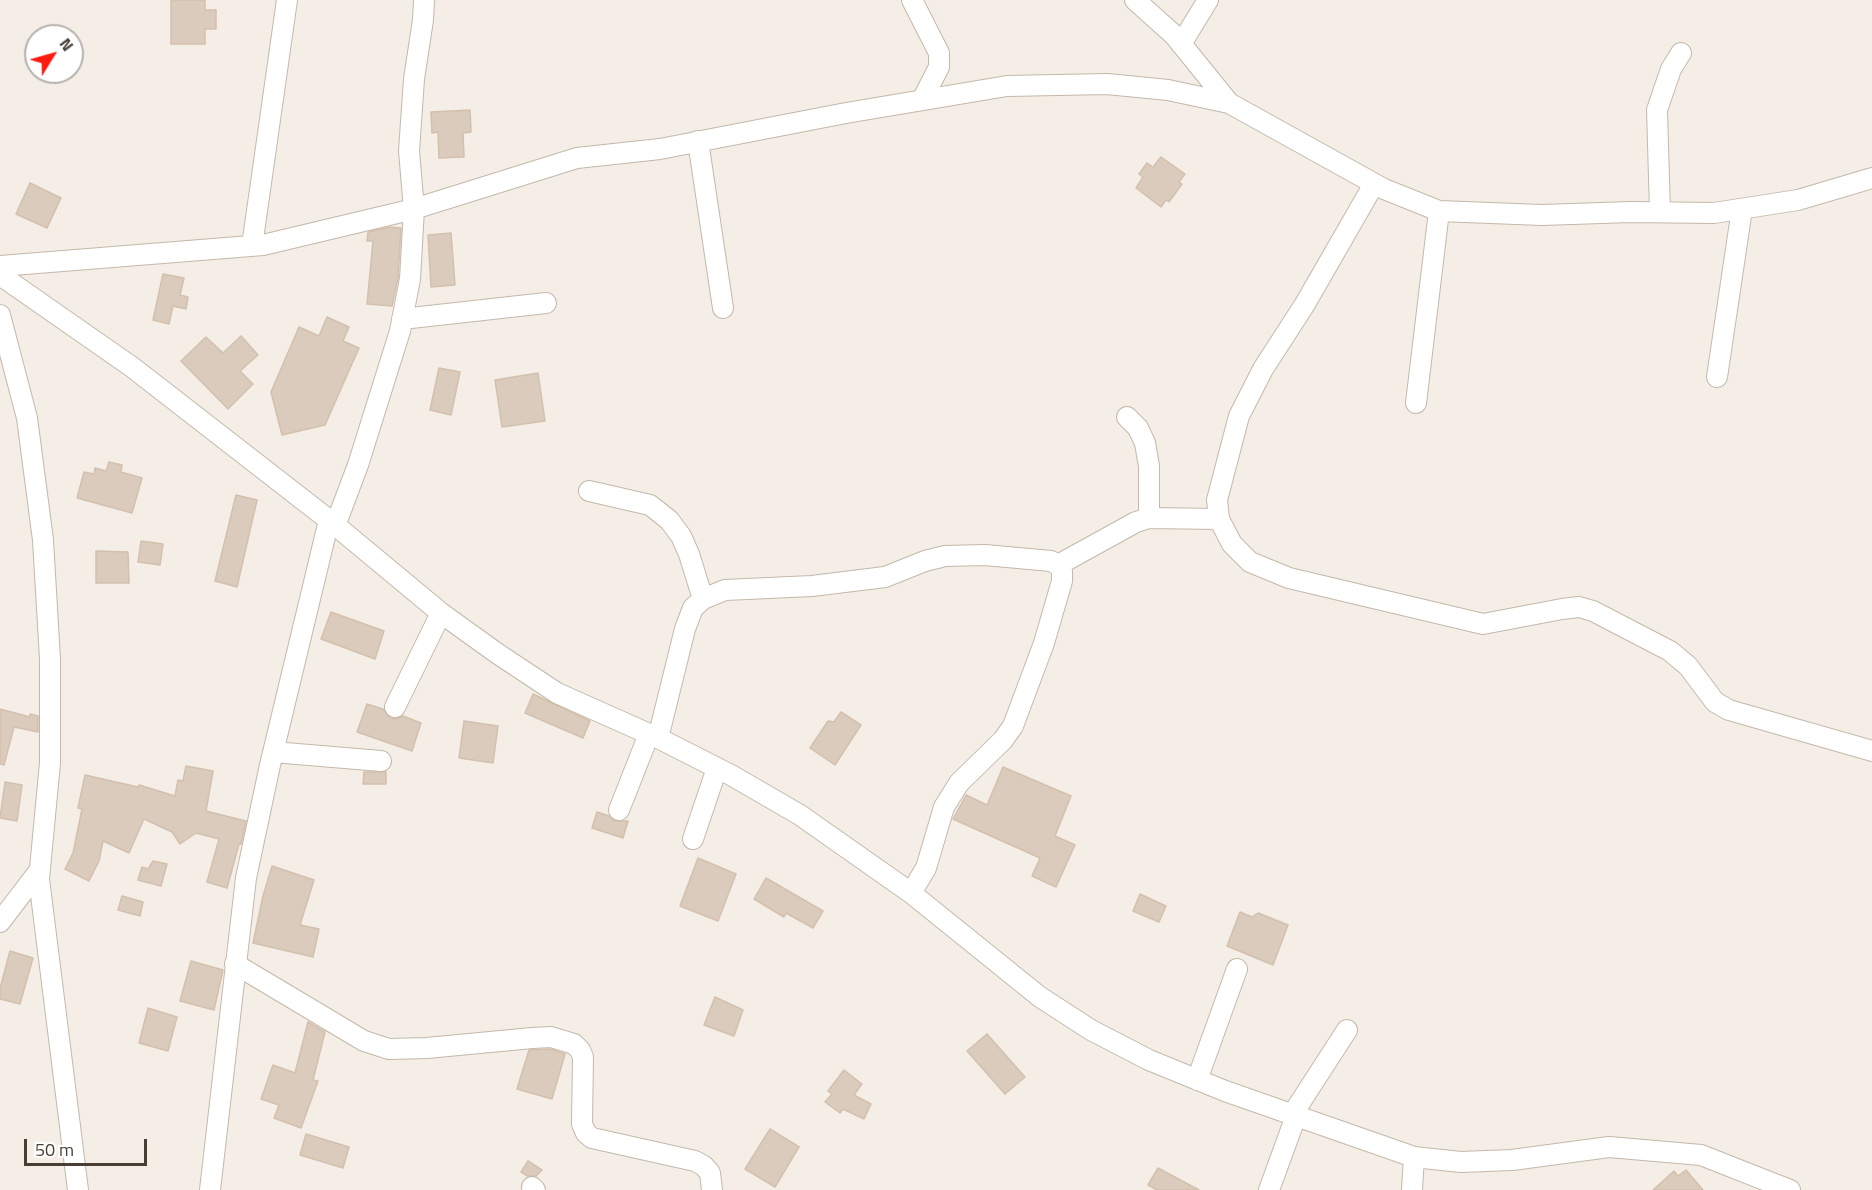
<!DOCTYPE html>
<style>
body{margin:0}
#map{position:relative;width:1872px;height:1190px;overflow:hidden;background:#f4eee6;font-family:"Titillium Web",sans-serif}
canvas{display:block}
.north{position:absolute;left:24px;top:24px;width:60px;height:60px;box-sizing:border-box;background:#fff;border:2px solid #b6b2ae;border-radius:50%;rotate:53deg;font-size:16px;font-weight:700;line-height:24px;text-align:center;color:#483e34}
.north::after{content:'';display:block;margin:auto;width:21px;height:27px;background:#ff1b12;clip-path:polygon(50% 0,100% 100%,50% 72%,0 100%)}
.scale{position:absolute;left:24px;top:1139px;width:123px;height:27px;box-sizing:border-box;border:3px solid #483e34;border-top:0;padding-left:8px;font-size:18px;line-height:21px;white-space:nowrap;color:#483e34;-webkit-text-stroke:4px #fff;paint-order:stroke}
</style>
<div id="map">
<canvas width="1872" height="1190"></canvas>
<div class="north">N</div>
<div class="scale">50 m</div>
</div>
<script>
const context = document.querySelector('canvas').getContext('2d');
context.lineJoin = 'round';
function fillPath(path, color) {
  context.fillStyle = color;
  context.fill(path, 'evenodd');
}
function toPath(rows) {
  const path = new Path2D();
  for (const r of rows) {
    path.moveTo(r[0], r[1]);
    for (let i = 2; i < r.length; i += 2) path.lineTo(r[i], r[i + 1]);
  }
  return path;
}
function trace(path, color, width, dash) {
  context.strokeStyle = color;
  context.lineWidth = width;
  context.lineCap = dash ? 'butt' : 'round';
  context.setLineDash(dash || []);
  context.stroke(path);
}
const building = toPath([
 [171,0,205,0,205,10,216,10,216,29,205,29,205,44,171,44,171,0],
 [470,110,471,132,463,133,464,157,439,158,438,132,432,133,431,112,470,110],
 [1161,157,1185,174,1179,182,1182,184,1169,202,1166,200,1161,207,1136,188,1143,177,1139,174,1147,163,1153,167,1161,157],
 [30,183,61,198,47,228,16,214,30,183],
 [390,227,401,228,398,278,392,306,367,304,373,241,367,241,368,232,390,227],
 [451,233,455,285,431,287,428,235,451,233],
 [163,274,184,278,180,295,188,297,186,309,173,306,169,324,153,320,163,274],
 [327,317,349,327,343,341,359,348,325,425,282,435,271,392,299,327,319,336,327,317],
 [241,336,258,355,240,371,253,384,228,409,181,361,206,337,223,353,241,336],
 [439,368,460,372,451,415,430,410,439,368],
 [538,373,545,421,502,427,495,380,538,373],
 [109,462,122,465,121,472,142,478,132,513,77,498,84,472,94,474,95,468,106,471,109,462],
 [236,495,257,500,237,587,215,581,236,495],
 [141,541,163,544,160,565,138,562,141,541],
 [96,551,128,552,129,583,96,583,96,551],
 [331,612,384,631,375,659,321,639,331,612],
 [533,694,590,721,583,738,525,713,533,694],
 [367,704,383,709,390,718,396,719,403,716,421,723,412,751,357,732,367,704],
 [0,709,30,717,30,714,38,716,38,732,14,727,4,765,0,764,0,709],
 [841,712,861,725,835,765,810,748,828,721,834,722,841,712],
 [464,721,498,726,493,763,459,758,464,721],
 [186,766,213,771,206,811,246,821,241,844,239,844,227,888,207,882,219,839,196,833,180,844,172,832,144,819,129,853,103,841,99,861,89,881,65,869,73,853,82,809,78,808,85,775,138,787,139,785,175,796,178,780,183,781,186,766],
 [1003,767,1071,796,1055,836,1075,845,1056,887,1032,876,1040,858,953,819,966,795,987,805,1003,767],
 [364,772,386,772,386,784,363,784,364,772],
 [5,782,22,785,17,821,0,818,5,782],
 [597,812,609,816,615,821,628,821,623,838,592,828,597,812],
 [698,858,736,874,718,921,680,906,698,858],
 [153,861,167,864,161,886,138,880,142,867,148,869,153,861],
 [272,866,314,880,300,925,319,929,313,957,253,943,263,896,272,866],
 [766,878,823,911,813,928,786,913,784,917,754,899,766,878],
 [1140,894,1166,906,1159,922,1133,911,1140,894],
 [122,896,143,902,140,916,118,910,122,896],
 [1240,912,1252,917,1258,913,1288,925,1273,965,1227,946,1240,912],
 [10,951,33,958,20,1004,0,999,0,988,10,951],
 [191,961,223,970,214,1010,180,1001,191,961],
 [715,997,743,1010,734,1036,704,1025,715,997],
 [148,1008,177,1017,168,1051,139,1043,148,1008],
 [308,1022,325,1032,313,1080,318,1081,301,1128,274,1118,279,1105,261,1099,273,1065,295,1073,308,1022],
 [987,1034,1025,1077,1005,1094,967,1051,987,1034],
 [550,1049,565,1054,552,1099,517,1089,529,1050,550,1049],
 [844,1070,862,1084,854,1095,871,1104,864,1119,843,1109,840,1113,825,1102,832,1094,828,1091,844,1070],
 [770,1129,799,1147,775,1187,745,1169,770,1129],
 [306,1134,349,1147,343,1168,300,1155,306,1134],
 [528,1161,542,1170,536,1176,527,1176,521,1172,528,1161],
 [1158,1168,1199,1190,1157,1190,1148,1185,1158,1168],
 [1686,1170,1703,1190,1653,1190,1674,1171,1678,1176,1686,1170]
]);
const minor = toPath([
 [912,0,939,53,939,67,922,100],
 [1135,0,1174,35,1229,103],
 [1181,44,1208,0],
 [698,141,723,308],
 [1374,184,1305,304,1263,369,1239,416,1217,500,1219,519,1232,544,1250,562,1289,578,1483,624,1562,609,1579,607,1593,611,1670,651,1688,666,1715,702,1729,710,1872,751],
 [1660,212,1657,110,1671,69,1681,53],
 [252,246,287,0],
 [0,266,263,245,414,209,577,158,660,149,846,113,1007,86,1107,84,1168,90,1229,103,1384,189,1439,211,1542,215,1631,212,1714,213,1798,200,1872,178],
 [0,275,132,367,329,520,441,613,498,654,557,693,658,738,731,775,800,815,911,893,1040,997,1091,1030,1149,1060,1225,1091,1414,1157,1461,1162,1512,1160,1609,1147,1701,1155,1790,1190],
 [0,315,27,418,43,540,50,659,50,763,39,879,78,1190],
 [402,319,546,303],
 [1717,377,1742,209],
 [1416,403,1439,211],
 [1127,417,1138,428,1145,443,1149,466,1149,518],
 [589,491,650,505,669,520,681,536,689,554,703,599],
 [335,526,358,465,400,331,410,279,414,209,409,151,414,79,423,20,424,0],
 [1058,565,1136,522,1149,518,1219,519],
 [395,707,441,613],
 [658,738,685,629,693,608,703,599,725,590,812,586,885,577,925,561,945,556,985,555,1051,561,1058,565,1062,571,1062,581,1044,643,1013,726,1003,740,959,783,944,807,926,868,911,893],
 [273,752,381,761],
 [619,810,649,734],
 [693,839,717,768],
 [0,922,39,871],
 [235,964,364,1041,389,1049,427,1048,532,1038,551,1037,574,1044,580,1050,583,1057,582,1124,586,1133,592,1138,695,1161,704,1166,710,1173,712,1190],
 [1197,1080,1237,969],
 [1292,1115,1347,1030],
 [532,1187,535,1190],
 [210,1190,246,878,270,765,329,520],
 [1269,1190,1296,1116],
 [1412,1190,1414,1157]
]);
fillPath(building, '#dacbbd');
trace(building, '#d3c0ad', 1.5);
trace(minor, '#c4b8aa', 22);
trace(minor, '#fff', 20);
</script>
